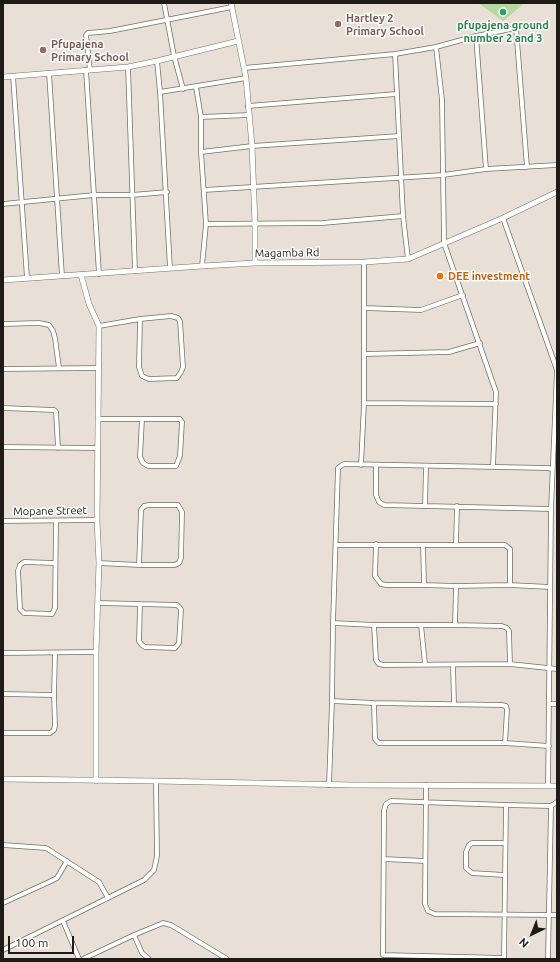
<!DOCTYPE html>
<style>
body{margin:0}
#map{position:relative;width:560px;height:962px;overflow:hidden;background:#e8e0d7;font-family:Ubuntu,sans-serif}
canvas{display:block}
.frame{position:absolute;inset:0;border:4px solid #1d1a17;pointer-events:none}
.north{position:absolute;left:512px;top:914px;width:40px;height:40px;-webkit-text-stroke:3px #fff;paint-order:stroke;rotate:223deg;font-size:11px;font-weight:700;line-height:16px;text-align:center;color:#1d1a17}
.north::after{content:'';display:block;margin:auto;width:14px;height:18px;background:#1d1a17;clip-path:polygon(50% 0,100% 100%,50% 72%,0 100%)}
.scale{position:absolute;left:8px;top:936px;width:66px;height:18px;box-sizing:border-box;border:2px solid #1d1a17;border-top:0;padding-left:5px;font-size:12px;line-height:14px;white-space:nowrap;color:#1d1a17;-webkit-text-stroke:3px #fff;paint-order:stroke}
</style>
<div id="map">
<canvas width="560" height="962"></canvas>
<div class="frame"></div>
<div class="north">N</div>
<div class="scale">100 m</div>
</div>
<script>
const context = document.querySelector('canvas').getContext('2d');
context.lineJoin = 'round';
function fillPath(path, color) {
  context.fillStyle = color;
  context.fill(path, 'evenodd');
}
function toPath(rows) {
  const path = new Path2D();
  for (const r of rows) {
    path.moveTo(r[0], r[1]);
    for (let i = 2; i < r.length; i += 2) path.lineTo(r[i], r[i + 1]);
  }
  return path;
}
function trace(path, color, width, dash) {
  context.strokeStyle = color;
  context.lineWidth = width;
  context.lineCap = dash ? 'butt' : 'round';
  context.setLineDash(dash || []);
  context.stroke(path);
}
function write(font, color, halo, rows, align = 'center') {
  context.font = font + ' Ubuntu,sans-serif';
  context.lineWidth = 3;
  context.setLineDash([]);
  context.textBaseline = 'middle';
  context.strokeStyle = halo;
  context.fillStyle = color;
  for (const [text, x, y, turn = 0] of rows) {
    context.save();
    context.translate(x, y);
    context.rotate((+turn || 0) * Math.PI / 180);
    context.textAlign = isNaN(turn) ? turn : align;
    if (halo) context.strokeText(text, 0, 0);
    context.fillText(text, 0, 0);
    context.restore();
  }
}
const green = toPath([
 [478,3,525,3,503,21]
]);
const minor = toPath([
 [164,3,174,56,183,89],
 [476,36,486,169],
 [436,47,442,100,444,243,496,392,493,467],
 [395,54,403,216,408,259],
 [157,61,160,92,170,268],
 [128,67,135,271],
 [244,68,395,54,436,47,476,36,516,28,527,167],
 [86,70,99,274],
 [90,70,86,35,88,33,110,31,232,7],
 [49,73,62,276],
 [13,76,27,278],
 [196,87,201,117,201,152,206,224,202,266],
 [160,92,246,78],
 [248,106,396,94],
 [201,117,249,115],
 [201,152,252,146,399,136],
 [204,190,443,175,486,169,557,165],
 [3,204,94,195,132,195,167,192],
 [503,218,557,370,551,509,548,786],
 [206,224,322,223,403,216],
 [364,308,421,310,463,295],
 [3,324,39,323,49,325,53,331,55,338,59,368],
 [99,326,140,319,171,316,178,318,180,321,183,367,181,372,177,378,149,379,142,376,139,367,140,319],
 [364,354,449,352,480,343],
 [3,369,98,368],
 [364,403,496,404],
 [3,408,54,410,56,412,58,448],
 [98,419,180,419,182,422,180,456,176,466,148,466,143,463,140,457,142,419],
 [3,447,97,448],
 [361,465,364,403,364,262],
 [376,466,376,495,379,502,384,505,551,509],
 [425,506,426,466],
 [3,521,97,520],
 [376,544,375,576,381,584,386,585,424,585,456,586,510,585,550,587],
 [336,545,505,545,510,549,510,585],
 [423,545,424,585],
 [456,545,457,506],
 [55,563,24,562,20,565,18,571,20,609,24,613,52,614,55,608,56,521],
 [99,563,139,565,175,565,179,563,181,558,182,512,178,505,149,505,144,506,141,510,139,565],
 [98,603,140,604,177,605,180,608,181,610,179,643,175,648,145,647,142,645,139,641,140,604],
 [333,623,374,625,455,625,502,626,507,628,509,631,510,664],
 [374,625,376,660,379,664,384,665,510,664,557,669],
 [421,625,425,664],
 [455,625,456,586],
 [3,653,96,652],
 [453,665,454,704],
 [3,694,54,695],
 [332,701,374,703,502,705,506,706,507,710,505,743],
 [374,703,375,739,379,743,505,743,549,746],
 [550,704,557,704],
 [3,733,50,733,54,730,55,726,54,695,55,653],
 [329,785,332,701,333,623,338,468,344,464,548,468,552,469],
 [426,785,425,904,428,911,435,914,557,915],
 [506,805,504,958,383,955,384,810,386,804,391,801,506,805,551,806,548,959],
 [551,806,557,802],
 [3,845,46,848,99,882,108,898],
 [384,859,425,861],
 [504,875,472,873,466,868,466,852,469,845,472,843,505,843],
 [3,903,49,882,57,878,67,861],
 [63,921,79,959],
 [134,935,142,953,149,959],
 [3,950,144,880,154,870,157,856,156,781],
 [83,959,134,935,163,923,171,925,227,959]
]);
const tertiary = toPath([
 [231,3,246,78,252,146,255,224,255,263],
 [3,77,128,67,157,61,238,41],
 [81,275,89,304,99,326,97,520,99,563,96,652,96,781],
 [3,280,202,266,255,263,364,262,408,259,503,218,557,192],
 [3,779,156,781,353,785,557,786]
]);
const markers = [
 [503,12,4,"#2e9e5b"],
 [338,24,4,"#8d6e63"],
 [43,50,4,"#8d6e63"],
 [440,276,4,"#e8710a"]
];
const educationNames = [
 ["Hartley 2",346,18],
 ["Primary School",346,31],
 ["Pfupajena",51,44],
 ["Primary School",51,57]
];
const leisureNames = [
 ["pfupajena ground",503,25],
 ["number 2 and 3",503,38]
];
const streetNames = [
 ["Magamba Rd",287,253,-1],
 ["Mopane Street",50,511,-1]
];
const foodNames = [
 ["DEE investment",448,276]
];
fillPath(green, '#b7d8a3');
trace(minor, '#756e66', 5.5);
trace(tertiary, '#756e66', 6);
trace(minor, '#fff', 4);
trace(tertiary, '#fff', 5);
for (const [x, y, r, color] of markers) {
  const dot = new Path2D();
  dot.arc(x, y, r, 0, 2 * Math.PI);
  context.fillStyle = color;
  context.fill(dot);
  trace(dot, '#fff', 1.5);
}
write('bold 11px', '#785e54', '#fff', educationNames, 'left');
write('bold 11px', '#27864d', '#fff', leisureNames);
write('11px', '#1d1a17', '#fff', streetNames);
write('bold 11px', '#c56008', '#fff', foodNames, 'left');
</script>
